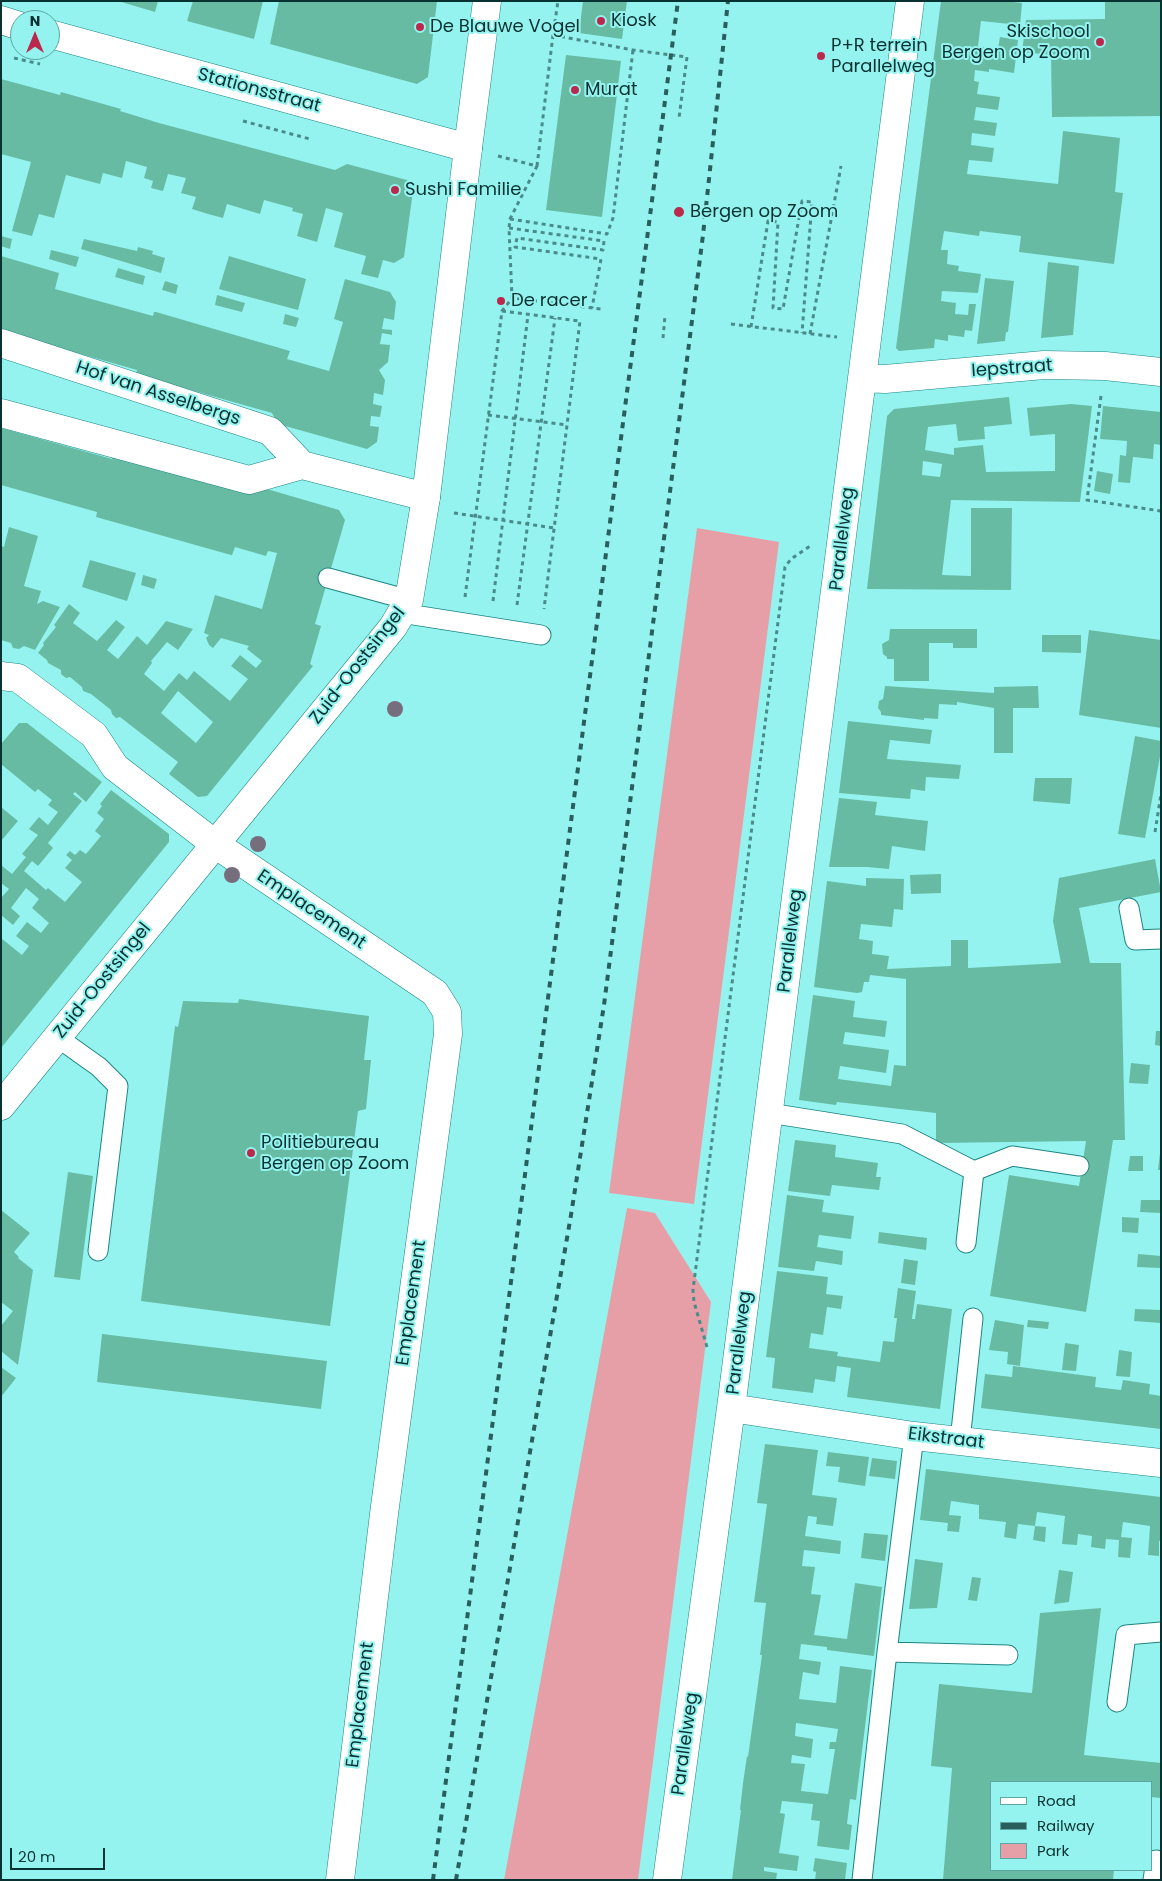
<!DOCTYPE html>
<style>
body{margin:0}
#map{position:relative;width:1162px;height:1881px;overflow:hidden;background:#95f3ef;font-family:Poppins,sans-serif}
canvas{display:block}
.frame{position:absolute;inset:0;border:2px solid #083231;pointer-events:none}
.legend{position:absolute;left:990px;top:1781px;width:162px;height:90px;box-sizing:border-box;background:#95f3ef;border:1px solid #5da6a3;margin:0;padding:6px 9px;list-style:none;font-size:15px;color:#083231}
.legend li{display:flex;align-items:center;gap:10px;height:25px}
.legend b{width:25px;border:1px solid #5da6a3}
.north{position:absolute;left:10px;top:10px;width:50px;height:50px;box-sizing:border-box;background:#95f3ef;border:1px solid #5da6a3;border-radius:50%;rotate:0deg;font-size:14px;font-weight:700;line-height:20px;text-align:center;color:#083231}
.north::after{content:'';display:block;margin:auto;width:18px;height:22px;background:#ba294c;clip-path:polygon(50% 0,100% 100%,50% 72%,0 100%)}
.scale{position:absolute;left:10px;top:1848px;width:95px;height:22px;box-sizing:border-box;border:2px solid #083231;border-top:0;padding-left:6px;font-size:15px;line-height:18px;white-space:nowrap;color:#083231;-webkit-text-stroke:4px #95f3ef;paint-order:stroke}
</style>
<div id="map">
<canvas width="1162" height="1881"></canvas>
<div class="frame"></div>
<ul class="legend">
<li><b style="height:6px;background:#fff"></b>Road</li>
<li><b style="height:6px;background:#285e5c"></b>Railway</li>
<li><b style="height:14px;background:#e79fa7"></b>Park</li>
</ul>
<div class="north">N</div>
<div class="scale">20 m</div>
</div>
<script>
const context = document.querySelector('canvas').getContext('2d');
context.lineJoin = 'round';
function fillPath(path, color) {
  context.fillStyle = color;
  context.fill(path, 'evenodd');
}
function toPath(rows) {
  const path = new Path2D();
  for (const r of rows) {
    path.moveTo(r[0], r[1]);
    for (let i = 2; i < r.length; i += 2) path.lineTo(r[i], r[i + 1]);
  }
  return path;
}
function trace(path, color, width, dash) {
  context.strokeStyle = color;
  context.lineWidth = width;
  context.lineCap = dash ? 'butt' : 'round';
  context.setLineDash(dash || []);
  context.stroke(path);
}
function write(font, color, halo, rows, align = 'center') {
  context.font = font + ' Poppins,sans-serif';
  context.lineWidth = 4;
  context.setLineDash([]);
  context.textBaseline = 'middle';
  context.strokeStyle = halo;
  context.fillStyle = color;
  for (const [text, x, y, turn = 0] of rows) {
    context.save();
    context.translate(x, y);
    context.rotate((+turn || 0) * Math.PI / 180);
    context.textAlign = isNaN(turn) ? turn : align;
    if (halo) context.strokeText(text, 0, 0);
    context.fillText(text, 0, 0);
    context.restore();
  }
}
const green = toPath([
 [697,528,779,542,694,1204,609,1193],
 [627,1208,655,1213,711,1302,638,1880,504,1880]
]);
const building = toPath([
 [118,1,158,1,155,12],
 [193,1,263,1,254,39,187,21],
 [279,1,437,1,428,77,417,84,270,44],
 [583,1,627,1,622,39,579,33],
 [941,1,1005,1,1022,3,1020,25,981,21,978,46,998,49,1000,37,1018,40,1014,73,989,69,989,72,975,70,974,81,979,82,977,94,1000,97,998,110,976,107,974,120,997,123,995,136,972,133,971,145,994,148,992,162,969,160,967,174,1058,184,1063,131,1120,138,1115,192,1123,193,1114,264,1019,252,1021,236,980,231,979,236,944,231,941,250,948,250,947,264,959,266,958,271,981,274,978,293,942,291,941,301,956,303,955,314,968,315,969,304,976,304,972,331,965,330,964,337,948,335,948,341,935,339,934,348,899,351,896,348],
 [1105,1,1161,1,1161,116,1052,117,1051,55,1022,52,1026,20,1105,19],
 [566,55,621,61,602,217,546,210],
 [1,79,60,95,61,92,121,109,120,111,159,123,335,170,347,164,407,180,413,191,404,257,394,263,383,260,378,278,361,274,366,256,334,247,343,213,326,208,317,242,297,236,303,214,292,211,293,208,264,200,260,214,227,204,223,218,208,214,192,209,196,197,181,193,186,178,168,174,163,191,151,188,153,181,144,178,147,167,126,161,122,178,103,173,100,184,66,175,54,218,39,214,32,236,12,231,31,162,1,154],
 [1,236,12,239,10,249,1,246],
 [84,239,137,251,138,247,153,251,152,254,165,258,161,273,81,249],
 [51,250,79,257,76,267,49,259],
 [1,256,59,273,55,289,153,316,154,312,156,312,290,351,287,359,329,371,343,322,334,319,345,279,390,292,396,302,394,320,384,318,382,329,392,330,392,335,382,333,380,344,390,345,388,362,379,370,385,380,383,395,374,393,373,404,382,406,380,417,371,416,370,426,379,427,377,442,367,449,278,424,272,413,152,379,136,374,137,370,74,352,1,344],
 [229,256,306,279,298,310,219,289],
 [1048,262,1079,266,1073,335,1041,338],
 [118,268,145,276,143,285,115,277],
 [985,278,1014,281,1008,332,1006,332,1005,341,977,344],
 [165,281,178,285,176,294,162,290],
 [217,295,245,303,242,312,215,305],
 [285,314,299,318,296,327,283,324],
 [1009,397,1012,424,984,427,985,439,958,441,956,424,928,427,925,450,954,455,954,448,983,445,986,472,1055,471,1055,434,1030,436,1027,408,1071,404,1092,406,1080,502,951,500,942,575,971,576,971,508,1012,508,1011,590,867,589,887,416,894,409],
 [923,461,942,464,940,477,922,475],
 [1103,406,1161,412,1161,445,1154,444,1153,459,1133,457,1130,483,1118,482,1120,455,1126,456,1127,441,1100,439],
 [1,428,112,459,113,455,248,493,260,487,339,510,345,520,315,624,321,626,310,664,313,666,207,796,198,797,169,774,178,762,120,717,116,718,112,714,111,710,91,694,83,691,82,687,70,677,66,678,61,674,61,670,48,663,47,660,38,653,44,645,43,643,56,627,54,625,69,604,80,613,73,623,97,641,116,620,125,627,107,650,118,659,137,636,147,645,166,621,193,629,178,650,167,642,151,661,152,663,144,674,164,691,179,673,187,680,194,671,230,701,248,679,231,666,240,655,256,668,262,661,247,649,249,646,221,638,213,648,209,645,206,638,209,635,204,633,215,595,262,609,277,553,268,551,266,556,235,547,232,555,231,555,96,517,97,512,1,485],
 [178,691,213,722,196,743,161,713],
 [1097,471,1113,474,1110,494,1094,491],
 [9,527,38,536,24,586,41,591,37,604,43,601,60,607,35,650,24,646,19,649,13,648,11,643,1,640,1,546,4,547],
 [90,560,136,573,127,601,82,587],
 [143,575,157,579,154,589,141,585],
 [890,629,977,629,977,648,953,648,953,643,929,643,929,681,894,681,894,659,887,659,887,657,883,654,882,644,889,640],
 [1089,630,1161,640,1161,728,1079,715],
 [1042,635,1081,635,1081,653,1042,652],
 [885,686,994,693,994,687,1038,686,1039,708,1013,708,1013,753,994,753,994,708,957,702,957,705,939,704,938,719,924,718,924,720,881,715,881,712,878,708,879,701,883,699],
 [848,721,932,730,930,744,890,740,887,759,961,765,959,779,926,777,925,791,911,789,910,799,839,793],
 [19,723,27,723,102,782,86,802,75,792,73,794,82,801,48,843,53,848,38,866,32,861,24,871,46,890,48,888,65,902,82,882,65,868,72,860,66,855,70,851,75,855,80,850,86,854,101,836,95,831,104,819,97,813,102,806,100,804,111,790,169,834,169,842,1,1048,1,938,22,955,29,946,16,936,27,922,41,933,49,923,32,908,39,899,26,888,11,908,20,916,13,925,1,915,1,898,9,889,1,883,1,865,12,874,26,857,22,854,38,835,29,829,39,817,48,825,58,812,48,805,52,800,38,789,35,792,1,764,1,744],
 [1135,736,1161,741,1161,751,1145,838,1118,834],
 [1035,778,1072,778,1070,804,1033,801],
 [839,798,877,802,875,815,928,821,925,851,892,846,889,869,867,867,829,867],
 [1,807,18,821,1,841],
 [1155,859,1161,892,1079,908,1090,963,1121,963,1125,1140,1113,1140,1086,1312,990,1296,1009,1175,1079,1186,1086,1141,936,1143,936,1113,837,1102,836,1105,799,1100,813,995,855,1001,853,1017,887,1021,885,1037,845,1032,843,1044,889,1050,886,1073,840,1066,838,1079,891,1086,894,1065,906,1066,906,979,870,975,869,982,864,982,862,992,857,993,814,987,827,881,866,886,866,878,904,879,903,910,894,909,892,927,861,924,859,939,873,941,872,954,889,956,887,969,951,966,951,940,968,940,968,968,1061,963,1053,921,1059,878],
 [941,874,941,893,911,894,910,875],
 [239,999,369,1016,364,1060,371,1060,366,1109,358,1111,330,1326,141,1301,175,1026,178,1027,183,1001,238,1003],
 [1156,1031,1161,1031,1161,1046,1155,1045],
 [1131,1063,1150,1065,1148,1084,1129,1083],
 [795,1140,836,1145,835,1157,878,1163,876,1177,881,1177,879,1190,832,1185,830,1196,788,1191],
 [1160,1153,1161,1153,1161,1170,1158,1170],
 [1130,1156,1143,1156,1143,1171,1128,1171],
 [68,1172,93,1176,80,1280,54,1277],
 [787,1195,824,1200,822,1212,854,1216,851,1239,819,1235,817,1247,843,1251,842,1265,816,1261,814,1271,778,1267],
 [1141,1200,1161,1200,1161,1213,1140,1212],
 [1,1210,30,1233,14,1252,19,1257,18,1258,33,1270,18,1365,1,1351,1,1326,13,1311,1,1302],
 [1122,1217,1139,1218,1138,1233,1122,1232],
 [879,1232,927,1238,926,1250,878,1243],
 [1138,1254,1161,1256,1161,1268,1137,1267],
 [904,1259,918,1261,915,1285,901,1283],
 [777,1271,828,1277,826,1294,843,1296,841,1309,827,1307,823,1335,811,1333,809,1348,838,1352,837,1356,880,1362,883,1341,894,1342,897,1318,894,1318,898,1288,916,1291,912,1319,915,1319,917,1304,952,1309,940,1409,847,1397,851,1368,837,1366,835,1382,815,1379,813,1393,772,1388,775,1358,766,1357],
 [1135,1309,1161,1310,1161,1323,1134,1321],
 [995,1320,1024,1325,1020,1366,1007,1364,1008,1352,989,1350],
 [1028,1320,1049,1322,1048,1329,1027,1327],
 [102,1334,327,1361,321,1409,97,1382],
 [1065,1343,1079,1345,1076,1371,1062,1370],
 [1119,1350,1132,1352,1130,1377,1116,1376],
 [1013,1366,1096,1377,1095,1387,1121,1390,1123,1380,1150,1384,1149,1394,1161,1396,1161,1429,981,1408,985,1374,1012,1377],
 [1,1367,16,1378,1,1397],
 [765,1444,818,1450,812,1495,837,1498,833,1526,816,1524,817,1517,808,1516,805,1536,841,1541,840,1554,804,1550,802,1566,815,1567,811,1594,821,1595,814,1635,847,1639,855,1583,882,1587,874,1656,827,1650,827,1647,801,1644,799,1659,821,1662,819,1675,803,1672,799,1699,836,1703,840,1666,872,1670,856,1800,850,1799,847,1824,852,1825,849,1850,817,1846,820,1821,811,1820,813,1804,782,1801,780,1813,785,1814,779,1853,799,1856,797,1871,764,1867,764,1871,777,1873,776,1880,732,1880,741,1810,740,1810,743,1783,747,1756,748,1757,762,1655,760,1655,766,1603,754,1602,767,1504,757,1503],
 [796,1723,838,1729,836,1742,830,1742,829,1749,835,1749,828,1794,801,1791,805,1764,791,1763,792,1755,811,1758,813,1739,795,1736],
 [828,1452,869,1457,865,1486,838,1482,840,1467,826,1466],
 [872,1458,897,1461,895,1479,869,1476],
 [926,1469,1161,1497,1161,1541,1159,1541,1159,1556,1148,1555,1150,1526,1123,1522,1121,1537,1132,1538,1130,1558,1118,1557,1119,1540,1106,1539,1105,1549,1091,1547,1092,1536,1078,1534,1077,1545,1062,1544,1065,1516,1037,1512,1035,1526,1018,1524,1016,1539,1004,1537,1006,1522,979,1519,979,1505,951,1501,949,1515,961,1516,959,1532,947,1531,948,1523,920,1520],
 [1035,1526,1046,1527,1045,1542,1033,1540],
 [864,1533,888,1535,885,1561,861,1558],
 [915,1559,943,1563,937,1608,909,1609],
 [1059,1570,1073,1572,1069,1602,1054,1604],
 [972,1577,981,1578,977,1601,968,1600],
 [1101,1608,1084,1755,1161,1763,1161,1798,1151,1797,1151,1782,991,1782,991,1870,1114,1870,1113,1880,943,1880,952,1768,931,1766,939,1684,1032,1693,1040,1613],
 [815,1858,847,1863,845,1880,815,1880,816,1872,813,1871]
]);
const path = toPath([
 [553,35,633,50,687,57,679,118],
 [14,58,40,64],
 [243,121,310,139],
 [498,156,537,166,510,219,509,228,512,298,601,309],
 [537,166,553,35,558,1],
 [510,219,607,234,613,218,633,50],
 [509,228,604,241,603,250,517,238,515,247,601,259,592,308],
 [502,311,580,321,544,609],
 [731,324,837,337],
 [751,327,768,221,778,222,773,308,783,309,802,201,812,202,802,333],
 [810,334,841,166],
 [663,338,665,316],
 [1101,396,1087,500,1161,511],
 [488,415,567,425],
 [454,513,554,528],
 [465,597,502,311,512,298],
 [493,601,528,315],
 [517,605,555,318],
 [1155,832,1161,794],
 [707,1347,694,1302,693,1290,785,567,791,559,810,546]
]);
const service = toPath([
 [328,578,409,600],
 [401,613,541,635],
 [1129,908,1135,940,1161,939],
 [57,1037,99,1067,118,1086,98,1251],
 [769,1113,902,1134,974,1171,966,1243],
 [974,1171,1012,1156,1079,1166],
 [960,1441,973,1318],
 [887,1652,1008,1655],
 [1117,1702,1126,1635,1161,1632],
 [862,1880,887,1652,914,1436],
 [1153,1880,1156,1860]
]);
const pedestrian = toPath([
 [1,343,270,431,302,465],
 [1,413,249,480,302,465,426,497]
]);
const minor = toPath([
 [863,378,885,379,1044,365,1105,366,1161,372],
 [1,676,18,678,94,735,115,767,215,844,435,993,447,1012,448,1034,384,1514,340,1880],
 [1,1106,393,627,409,600,426,497,468,148],
 [731,1408,914,1436,1161,1463],
 [667,1880,731,1408,910,1]
]);
const tertiary = toPath([
 [1,20,20,26],
 [50,34,468,148,487,1]
]);
const rail = toPath([
 [433,1880,678,1],
 [456,1880,571,1215,604,1005,703,235,728,1]
]);
const trees = [
 [395,709],
 [258,844],
 [232,875]
];
const markers = [
 [601,21,5,"#ba294c"],
 [420,27,5,"#ba294c"],
 [1100,42,5,"#ba294c"],
 [821,56,5,"#ba294c"],
 [575,90,5,"#ba294c"],
 [395,190,5,"#ba294c"],
 [679,212,6,"#ba294c"],
 [501,301,5,"#ba294c"],
 [251,1153,5,"#ba294c"]
];
const poiNames = [
 ["Kiosk",611,21],
 ["De Blauwe Vogel",430,27],
 ["Skischool",1090,32,"right"],
 ["Bergen op Zoom",1090,53,"right"],
 ["P+R terrein",831,46],
 ["Parallelweg",831,67],
 ["Murat",585,90],
 ["Sushi Familie",405,190],
 ["Bergen op Zoom",690,212],
 ["De racer",511,301],
 ["Politiebureau",261,1143],
 ["Bergen op Zoom",261,1164]
];
const streetNames = [
 ["Stationsstraat",259,91,15],
 ["Iepstraat",1012,369,-4],
 ["Hof van Asselbergs",158,394,18],
 ["Parallelweg",843,539,-83],
 ["Zuid-Oostsingel",358,666,-52],
 ["Emplacement",311,910,34],
 ["Parallelweg",791,941,-83],
 ["Zuid-Oostsingel",103,981,-51],
 ["Emplacement",412,1303,-82],
 ["Parallelweg",740,1343,-83],
 ["Eikstraat",946,1439,7],
 ["Emplacement",361,1705,-83],
 ["Parallelweg",686,1744,-82]
];
fillPath(green, '#e79fa7');
fillPath(building, '#68bba3');
trace(service, '#1d8583', 21);
trace(pedestrian, '#1d8583', 29);
trace(minor, '#1d8583', 29);
trace(tertiary, '#1d8583', 29);
trace(path, '#498b89', 3, [4, 4]);
trace(service, '#fff', 19);
trace(pedestrian, '#fff', 28);
trace(minor, '#fff', 28);
trace(tertiary, '#fff', 28);
trace(rail, '#285e5c', 4, [6, 6]);
context.fillStyle = '#776e7d';
for (const [x, y] of trees) {
  context.beginPath();
  context.arc(x, y, 8, 0, 2 * Math.PI);
  context.fill();
}
for (const [x, y, r, color] of markers) {
  const dot = new Path2D();
  dot.arc(x, y, r, 0, 2 * Math.PI);
  context.fillStyle = color;
  context.fill(dot);
  trace(dot, '#95f3ef', 2);
}
write('18px', '#083231', '#95f3ef', poiNames, 'left');
write('18px', '#083231', '#95f3ef', streetNames);
</script>
